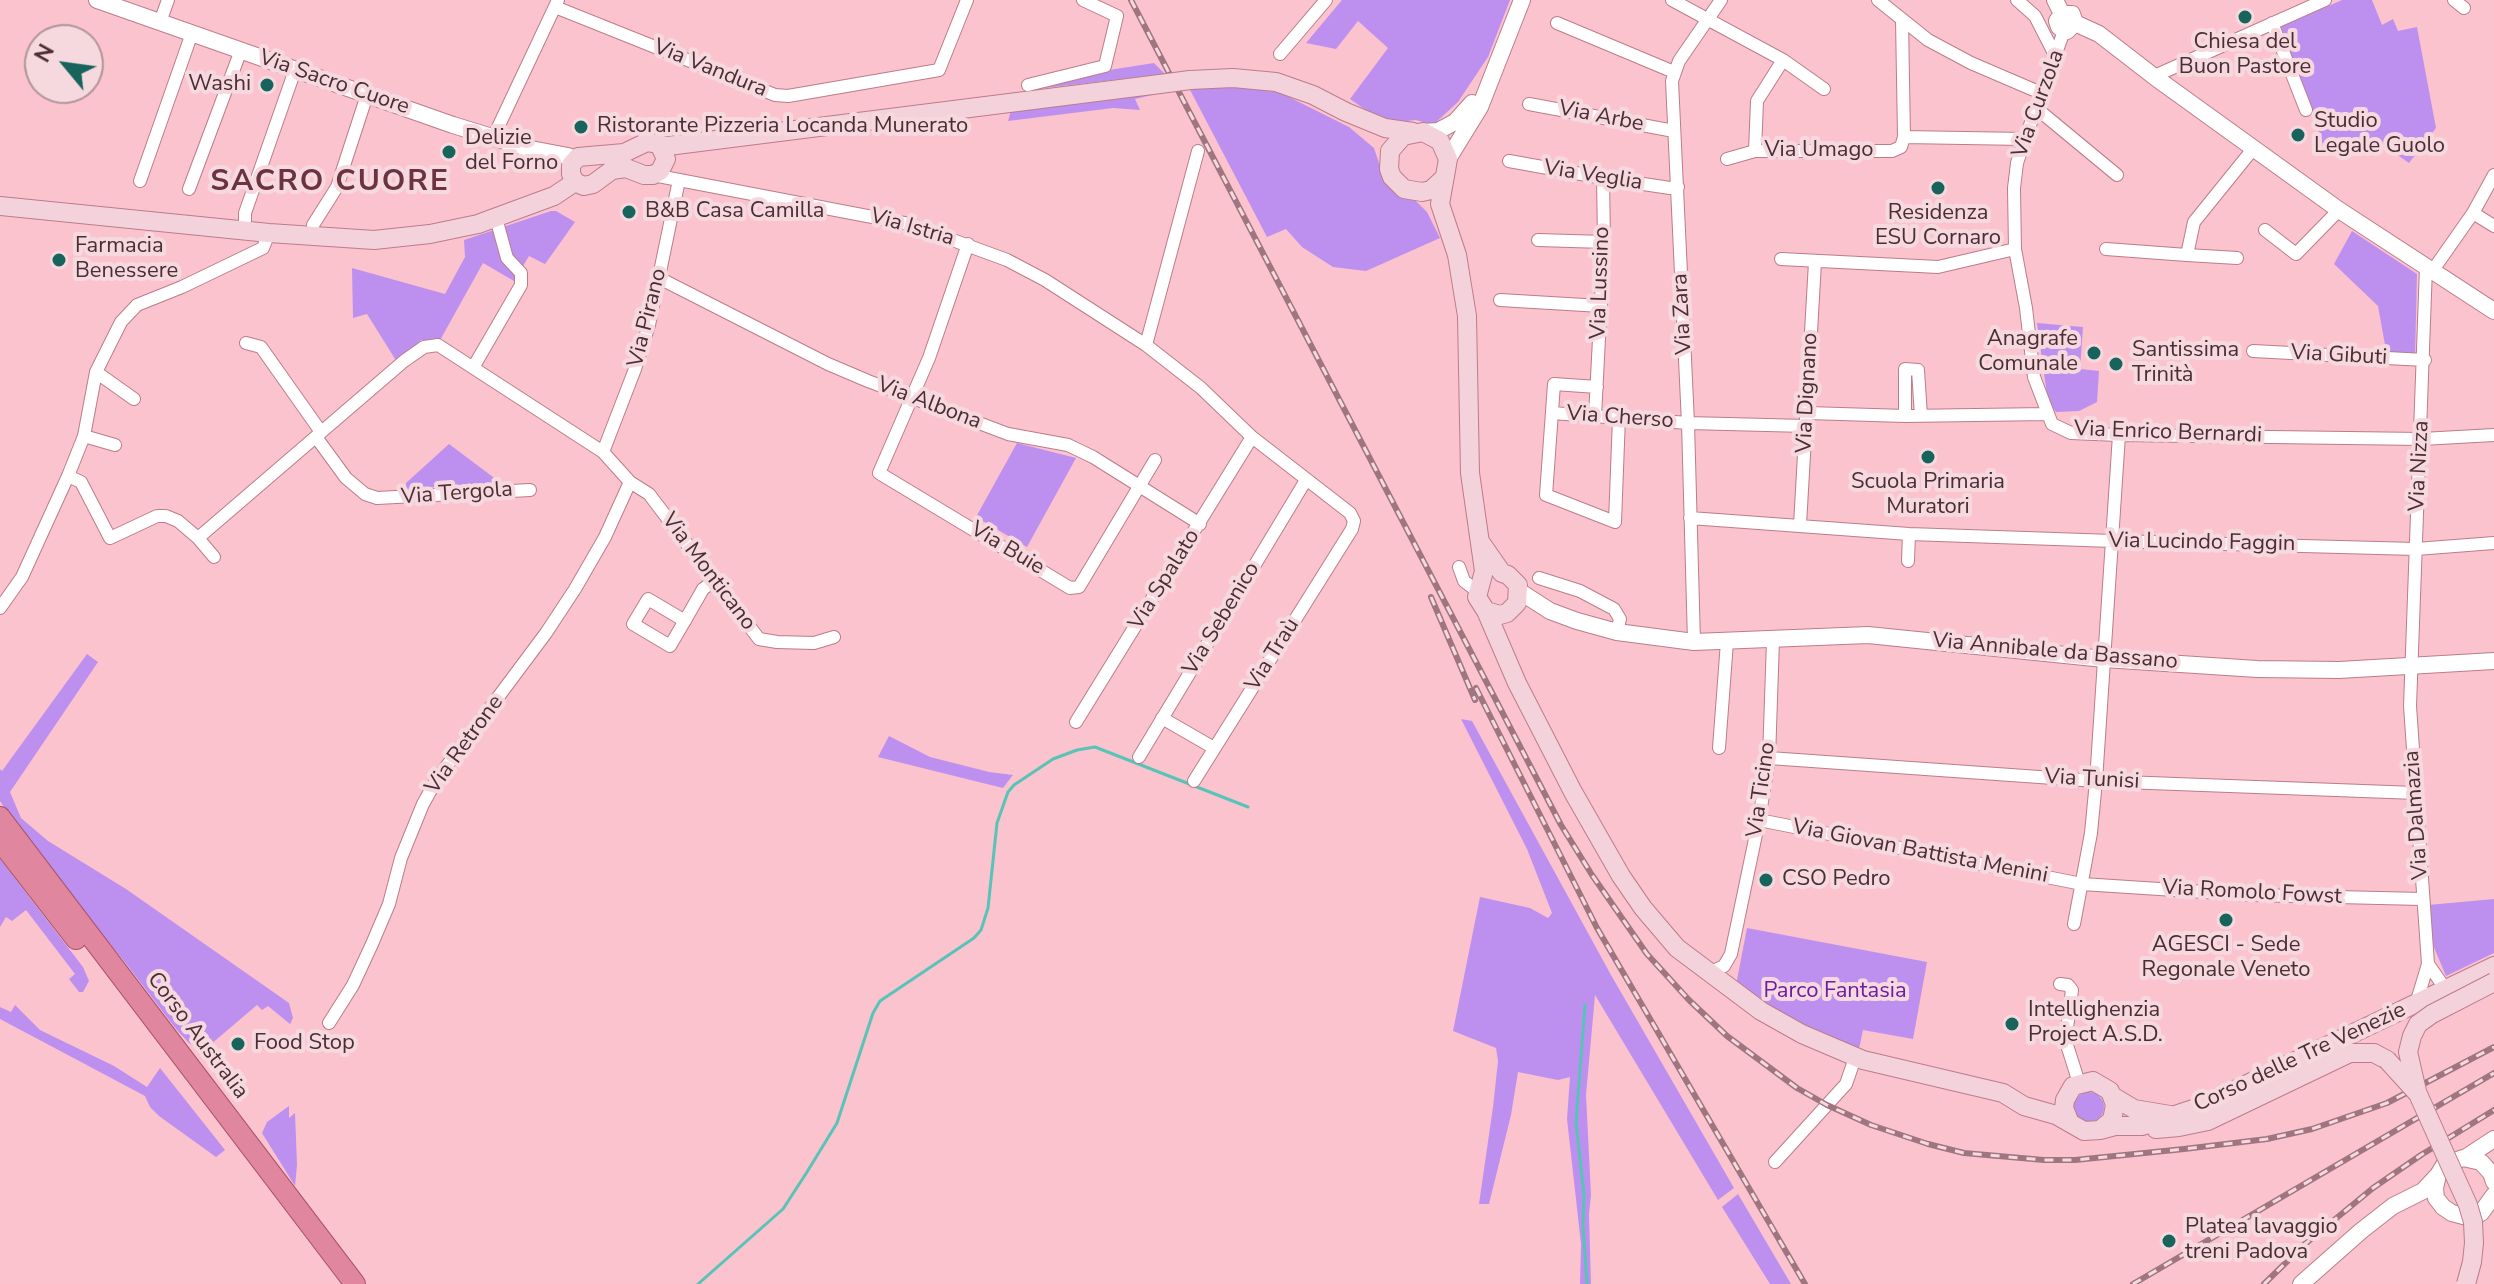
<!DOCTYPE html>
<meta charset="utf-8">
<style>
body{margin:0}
#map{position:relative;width:2494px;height:1284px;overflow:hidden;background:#fbc3ce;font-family:"Nunito Sans",sans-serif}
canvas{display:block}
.north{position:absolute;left:24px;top:24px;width:80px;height:80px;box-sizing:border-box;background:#f6d9de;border:2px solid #b1959a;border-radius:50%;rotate:299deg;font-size:22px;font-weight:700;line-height:32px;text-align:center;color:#492e34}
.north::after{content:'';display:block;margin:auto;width:28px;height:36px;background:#18645c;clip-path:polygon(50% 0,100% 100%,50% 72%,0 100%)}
</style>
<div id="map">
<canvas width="2494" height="1284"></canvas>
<div class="north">N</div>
</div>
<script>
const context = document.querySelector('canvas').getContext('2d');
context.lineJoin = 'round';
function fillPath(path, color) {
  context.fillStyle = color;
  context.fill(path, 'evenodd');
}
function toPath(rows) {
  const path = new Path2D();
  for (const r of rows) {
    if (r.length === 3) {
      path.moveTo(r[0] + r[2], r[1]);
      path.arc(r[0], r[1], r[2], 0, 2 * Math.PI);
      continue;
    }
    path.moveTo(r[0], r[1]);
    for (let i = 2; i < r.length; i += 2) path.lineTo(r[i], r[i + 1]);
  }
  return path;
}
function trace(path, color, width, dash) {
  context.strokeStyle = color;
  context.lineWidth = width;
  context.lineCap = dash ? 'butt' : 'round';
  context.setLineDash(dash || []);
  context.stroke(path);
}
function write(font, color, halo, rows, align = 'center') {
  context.font = font + ' "Nunito Sans",sans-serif';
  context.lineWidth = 8;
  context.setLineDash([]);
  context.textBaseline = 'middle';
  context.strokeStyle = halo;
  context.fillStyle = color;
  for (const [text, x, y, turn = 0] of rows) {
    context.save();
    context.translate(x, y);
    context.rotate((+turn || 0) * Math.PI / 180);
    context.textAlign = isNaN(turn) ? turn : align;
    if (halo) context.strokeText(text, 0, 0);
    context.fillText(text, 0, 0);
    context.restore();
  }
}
const green = toPath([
 [1342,0,1510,0,1488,57,1458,102,1433,125,1416,120,1397,122,1380,120,1350,99,1388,48,1358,21,1336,49,1306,43],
 [2342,0,2372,0,2382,25,2393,19,2398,31,2417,27,2436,128,2409,163,2379,142,2360,153,2339,137,2323,144,2281,27],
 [1154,63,1165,74,1027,90,1109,70],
 [1188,86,1250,88,1281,93,1349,127,1374,148,1385,181,1412,197,1427,212,1440,238,1366,271,1333,267,1302,247,1286,229,1267,237],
 [1174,90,1135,99,1140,110,1113,108,1008,121,1012,107],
 [551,211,556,211,575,222,545,264,529,256,514,281,483,263,439,342,421,340,397,362,367,314,353,318,352,268,445,294,465,257,464,240],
 [2352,231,2417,274,2415,359,2387,356,2378,306,2334,264],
 [2037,323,2083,327,2080,369,2099,371,2097,402,2079,411,2056,412,2048,402],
 [1017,443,1076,458,1027,547,976,517],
 [449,444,501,483,406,489,406,483],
 [87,654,98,662,10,792,21,818,48,841,126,889,289,1003,293,1018,290,1024,268,1006,262,1010,257,1005,210,1045,195,1046,189,1043,176,1029,124,961,25,840,0,801,0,769,2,771],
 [1461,719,1472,721,1611,975,1734,1188,1718,1200,1595,995,1586,1095,1591,1195,1589,1214,1591,1284,1580,1284,1581,1244,1567,1119,1570,1077,1558,1080,1518,1072,1511,1115,1489,1204,1479,1204,1493,1107,1498,1061,1496,1048,1453,1031,1480,897,1530,908,1548,918,1552,913,1527,849],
 [889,736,930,757,989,772,1013,775,1003,788,878,757],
 [0,859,83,967,89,981,83,992,79,992,69,979,75,974,26,910,12,921,6,917,0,927],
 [2494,899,2494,953,2446,976,2433,945,2428,905],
 [1747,928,1927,962,1913,1039,1863,1030,1858,1054,1821,1038,1736,985],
 [15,1005,40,1030,114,1066,147,1087,160,1068,225,1150,216,1157,159,1116,150,1107,145,1096,0,1019,0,1007,11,1012],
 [2089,1107,15],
 [289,1106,289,1118,295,1113,297,1165,295,1186,262,1133,267,1122],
 [1738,1194,1791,1284,1770,1284,1722,1207]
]);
const stream = toPath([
 [1585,1005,1576,1122,1584,1195,1583,1225,1587,1284],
 [698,1284,783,1209,807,1172,837,1123,873,1013,880,1001,974,938,981,930,988,908,997,823,1008,792,1014,785,1053,759,1077,750,1095,747,1248,807]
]);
const minor = toPath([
 [1672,0,1783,60,1824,89],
 [1878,0,1928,40,1971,63,2041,93],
 [2017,0,2035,16,2056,57],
 [2454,0,2464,8],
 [555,7,775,95,788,96,939,70,967,0],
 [160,22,168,0],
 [1557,23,1674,72],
 [2272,23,2306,110],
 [2064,31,2025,139,2017,163,2014,188,2015,249,2026,308,2034,377,2052,424,2071,433,2119,435,2422,439,2494,435],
 [1280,54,1326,0],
 [2156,78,2159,74,2325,0],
 [1028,85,1105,66,1117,16,1083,0],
 [1529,104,1674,131],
 [2036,108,2117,175],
 [1904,137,2025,139],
 [493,138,558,0],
 [1755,151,1757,101,1783,60],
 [1727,159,1755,151,1892,151,1901,147,1904,137,1902,19],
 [1509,161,1603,178,1670,188,1678,187],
 [653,175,909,224,1007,260,1045,280,1146,345,1201,388,1252,437,1350,513,1354,521,1352,529,1194,781],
 [140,181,192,33],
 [189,189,241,50],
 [2473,213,2494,226],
 [245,221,245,213,295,70],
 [313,225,337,187,367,95],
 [2265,230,2296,254,2339,210],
 [1538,240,1604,242],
 [968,244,929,358,879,473,1070,588,1079,587,1155,460],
 [2106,249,2187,255],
 [2237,258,2187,255,2194,222,2253,149],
 [1781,259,1938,267,2015,249],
 [2433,270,2473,213,2494,175],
 [659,278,828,364,868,381,1008,434,1068,445,1093,457,1200,524],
 [1500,300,1601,306],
 [246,343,261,347,321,432],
 [1146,345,1198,151],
 [2253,351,2425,360],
 [474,366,521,285,521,273,507,258,496,218],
 [96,372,134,399],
 [1597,387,1554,384,1546,495,1615,522,1619,417],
 [1552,413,1688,423,1806,426],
 [1808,413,1905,416,2047,414],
 [1595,416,1604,242,1603,178],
 [1905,416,1905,369,1918,370,1921,416],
 [84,436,115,445],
 [316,437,346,478,365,494,377,498,530,490],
 [603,452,635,369,649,325,679,180],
 [68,476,81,482,110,538,157,516,166,516,178,521,198,538,214,557],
 [1690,518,1909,534,2113,541,2416,549,2494,543],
 [1800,525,1815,262],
 [198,538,404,361,424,347,438,345,603,452,630,482,649,494,759,639,777,642,814,643,834,637],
 [1908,561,1909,534],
 [1459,567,1464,581,1477,591],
 [1539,578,1580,591,1614,609,1620,619,1617,632],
 [0,608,22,577,68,476,84,436,96,372,121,322,137,305,182,287,263,248,269,233],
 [685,621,648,599,633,624,670,646,687,617,703,589,714,581],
 [1694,642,1688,423,1672,81,1679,61,1721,0],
 [1162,718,1214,748],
 [1076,722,1252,437],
 [1719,748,1727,642],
 [1139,757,1306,480],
 [1769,758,2096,781,2416,793],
 [1759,820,2082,884,2252,895,2422,899],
 [2074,924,2091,833,2096,781,2119,435],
 [2428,964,2442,984,2449,988],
 [1709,973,1724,966,1731,954,1759,820,1769,758,1773,640],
 [2060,984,2068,985,2072,990,2067,1028,2067,1045,2079,1083],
 [2416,1004,2428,964,2410,706,2426,267],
 [329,1023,353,985,372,944,389,904,401,858,423,804,437,779,546,633,575,589,605,537,630,482],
 [1775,1162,1846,1084,1855,1058]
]);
const tertiary = toPath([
 [97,0,453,125,531,149,568,156,574,160],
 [2055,0,2062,14,2057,21,2059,27,2067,31,2075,23],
 [2062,14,2072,14,2075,23,2099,34,2156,78,2339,210,2494,311],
 [1423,132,1438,131,1455,122,1472,103],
 [1448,159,1480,107,1522,0],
 [1519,591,1550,611,1577,621,1617,632,1694,642,1868,635,2104,659,2257,669,2339,670,2494,661],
 [2465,1158,2494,1139],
 [2494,1182,2491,1173,2481,1162,2463,1158,2444,1165,2438,1175,2435,1188,2436,1198,2443,1207,2452,1213,2467,1217,2481,1213,2494,1195],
 [2301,1284,2361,1231,2393,1206,2423,1191,2438,1175]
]);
const secondary = toPath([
 [1190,80,1233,78,1276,82,1313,95,1346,112,1385,128,1413,132],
 [660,146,666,159,660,171,653,175,644,175,626,168,612,170,593,184,584,186,575,182,571,174,571,165,578,157,624,153,647,142,668,146,1160,84],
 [1445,177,1431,190,1422,192,1404,189,1392,177,1389,169,1390,151,1403,136,1423,132,1440,141,1448,159,1440,204,1457,255,1467,316,1470,473,1484,571,1477,597,1486,611,1500,615,1507,613,1517,603,1518,585,1508,575,1502,573,1481,543],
 [0,206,269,233,374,240,430,234,478,224,554,196,575,182],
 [1486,611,1517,683,1573,792,1621,876,1643,908,1677,948,1761,1011,1802,1034,1863,1060,2003,1093,2024,1106,2056,1115,2084,1131,2100,1130,2112,1120,2115,1105,2110,1091,2093,1081,2073,1086,2065,1100,2064,1108,2070,1123],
 [2114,1097,2134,1109,2170,1115],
 [2156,1129,2179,1127,2208,1121,2350,1053,2374,1053,2387,1060],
 [2100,1130,2115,1126,2142,1126,2199,1107,2494,966]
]);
const trunk = toPath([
 [0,817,355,1284],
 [0,841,76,939]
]);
const rail = toPath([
 [1131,0,1561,825,1592,875,1647,954,1689,1000,1727,1036,1797,1088,1827,1105,1871,1125,1928,1144,1964,1153,2044,1160,2075,1160,2184,1149,2267,1139,2312,1129,2387,1103,2494,1047],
 [1431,597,1475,700],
 [1476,688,1597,928,1805,1284],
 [2133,1284,2494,1073],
 [2264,1284,2305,1244,2373,1188,2421,1155,2494,1110]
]);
const secondaryBridge = toPath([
 [1160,84,1190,80],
 [2387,1060,2418,1094,2468,1205,2473,1222,2474,1243,2472,1262,2466,1284],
 [2417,1091,2408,1052,2412,1036,2418,1024,2432,1014,2494,982]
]);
const markers = [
 [2245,17,8,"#18645c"],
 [267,85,8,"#18645c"],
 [581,127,8,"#18645c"],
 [2298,135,8,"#18645c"],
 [449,152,8,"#18645c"],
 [1938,188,8,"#18645c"],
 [629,212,8,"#18645c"],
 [59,260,8,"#18645c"],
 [2094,353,8,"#18645c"],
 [2116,364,8,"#18645c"],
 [1928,457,8,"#18645c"],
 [1766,880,8,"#18645c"],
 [2226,920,8,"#18645c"],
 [2012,1024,8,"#18645c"],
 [238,1044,8,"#18645c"],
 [2169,1241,8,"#18645c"]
];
const poiNames = [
 ["Chiesa del",2245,43,"center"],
 ["Buon Pastore",2245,68,"center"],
 ["Washi",251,85,"right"],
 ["Studio",2314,122],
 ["Legale Guolo",2314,147],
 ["Ristorante Pizzeria Locanda Munerato",597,127],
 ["Delizie",465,139],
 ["del Forno",465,164],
 ["B&B Casa Camilla",645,212],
 ["Residenza",1938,214,"center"],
 ["ESU Cornaro",1938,239,"center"],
 ["Farmacia",75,247],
 ["Benessere",75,272],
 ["Anagrafe",2078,340,"right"],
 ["Comunale",2078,365,"right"],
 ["Santissima",2132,351],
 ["Trinità",2132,376],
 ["Scuola Primaria",1928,483,"center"],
 ["Muratori",1928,508,"center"],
 ["CSO Pedro",1782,880],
 ["AGESCI - Sede",2226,946,"center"],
 ["Regonale Veneto",2226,971,"center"],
 ["Intellighenzia",2028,1011],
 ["Project A.S.D.",2028,1036],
 ["Food Stop",254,1044],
 ["Platea lavaggio",2185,1228],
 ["treni Padova",2185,1253]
];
const streetNames = [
 ["Via Vandura",710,69,22],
 ["Via Sacro Cuore",334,83,19],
 ["Via Curzola",2039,104,-70],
 ["Via Arbe",1601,117,11],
 ["Via Umago",1819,151],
 ["Via Veglia",1593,176,9],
 ["Via Istria",912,228,16],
 ["Via Lussino",1601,283,-88],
 ["Via Zara",1683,314,-93],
 ["Via Pirano",648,318,-76],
 ["Via Gibuti",2339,356,3],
 ["Via Dignano",1808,393,-87],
 ["Via Albona",929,404,21],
 ["Via Cherso",1620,418,4],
 ["Via Enrico Bernardi",2168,433,2],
 ["Via Nizza",2420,466,-87],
 ["Via Tergola",457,494,-4],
 ["Via Lucindo Faggin",2202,543,1],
 ["Via Buie",1007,549,31],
 ["Via Monticano",708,572,53],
 ["Via Spalato",1165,580,-58],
 ["Via Sebenico",1222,619,-59],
 ["Via Annibale da Bassano",2055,652,5],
 ["Via Traù",1273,655,-58],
 ["Via Retrone",465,745,-54],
 ["Via Tunisi",2092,780,3],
 ["Via Ticino",1762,790,-82],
 ["Via Dalmazia",2417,815,-94],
 ["Via Giovan Battista Menini",1920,852,11],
 ["Via Romolo Fowst",2252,893,3],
 ["Corso Australia",197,1036,53],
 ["Corso delle Tre Venezie",2300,1058,-25]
];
const parkNames = [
 ["Parco Fantasia",1835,992]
];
const districtNames = [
 ["SACRO CUORE",330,183]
];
fillPath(green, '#bd90ef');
trace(stream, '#57c4b7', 3);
trace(minor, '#bc7c8a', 14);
trace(tertiary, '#bc7c8a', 18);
trace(secondary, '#bc7c8a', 20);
trace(trunk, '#a75469', 22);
trace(minor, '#fff', 12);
trace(tertiary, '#fff', 16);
trace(secondary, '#f4d2db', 18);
trace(trunk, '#e0869e', 20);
trace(rail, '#9f767f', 6);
trace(rail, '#f6d9de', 3, [9]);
trace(secondaryBridge, '#bc7c8a', 20, []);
trace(secondaryBridge, '#f4d2db', 18);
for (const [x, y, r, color] of markers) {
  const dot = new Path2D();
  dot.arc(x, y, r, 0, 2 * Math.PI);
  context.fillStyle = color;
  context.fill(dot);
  trace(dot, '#f6d9de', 3);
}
write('22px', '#492e34', '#f6d9de', poiNames, 'left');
write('22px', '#492e34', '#f6d9de', streetNames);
write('22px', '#6b1da5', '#f6d9de', parkNames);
context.letterSpacing = '2px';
write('bold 30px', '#6b3241', '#f6d9de', districtNames);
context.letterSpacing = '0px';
</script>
